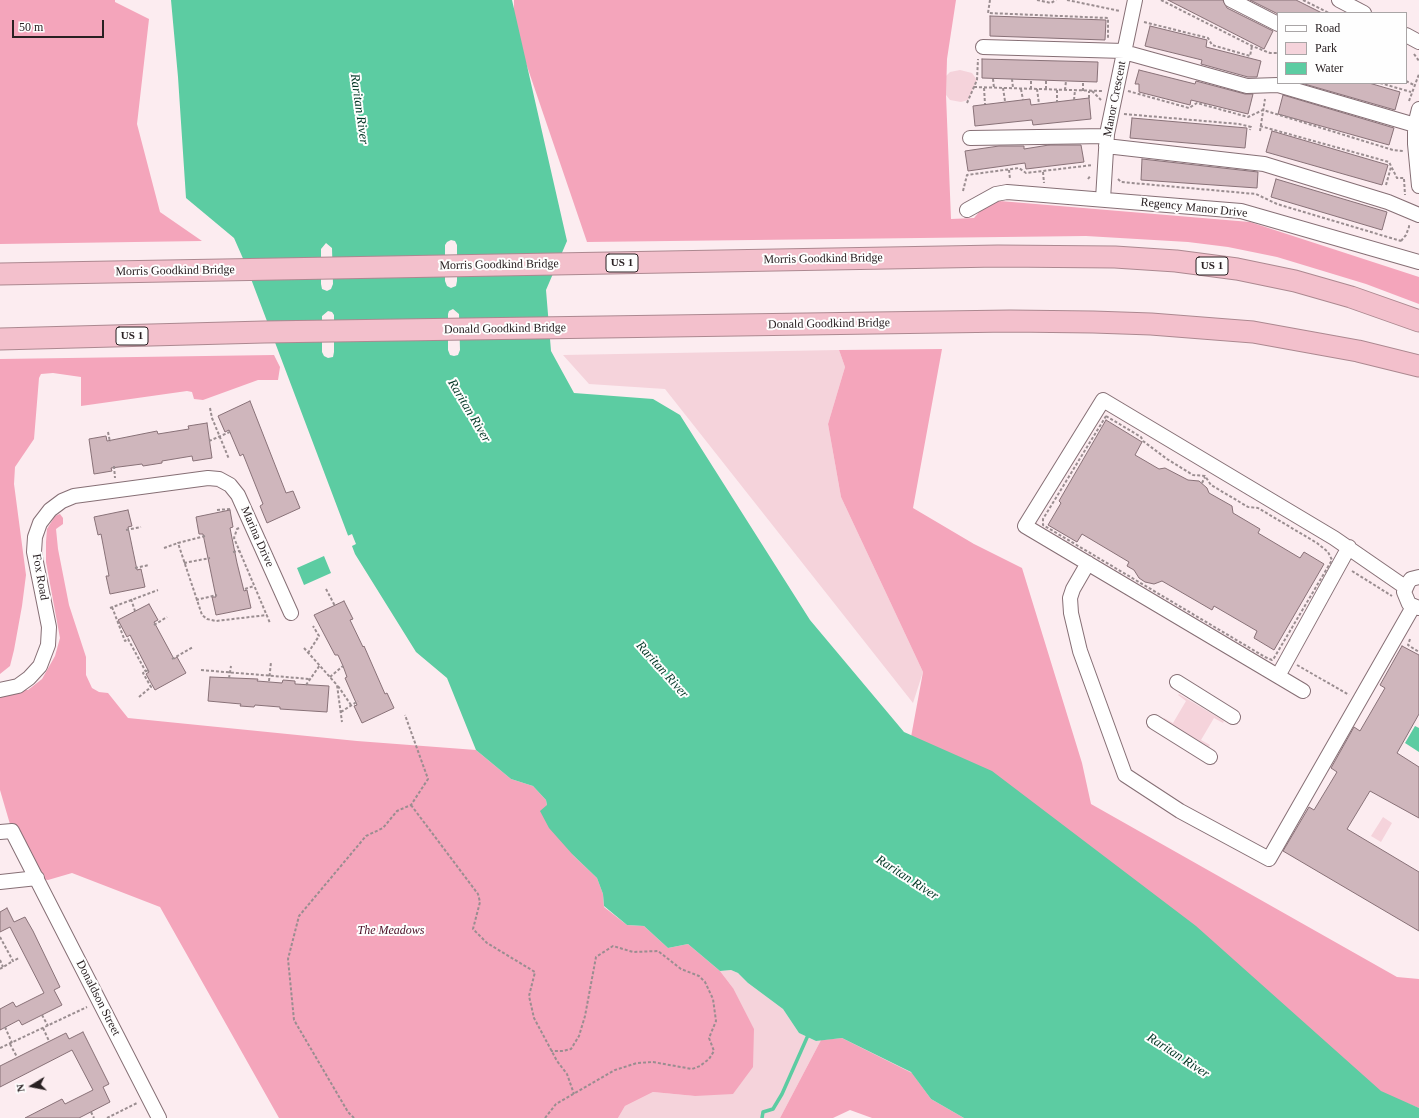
<!DOCTYPE html>
<style>
body{margin:0}
#map{position:relative;width:1419px;height:1118px;overflow:hidden;background:#fcecf0;font-family:"Times New Roman",serif}
canvas{display:block}
.legend{position:absolute;left:1277px;top:12px;width:130px;height:72px;box-sizing:border-box;background:#fefefe;border:1px solid #a9a5a6;margin:0;padding:5px 7px;list-style:none;font-size:12px;color:#292022}
.legend li{display:flex;align-items:center;gap:8px;height:20px}
.legend b{width:20px;border:1px solid #a9a5a6}
.north{position:absolute;left:12px;top:1066px;width:40px;height:40px;-webkit-text-stroke:3px #fefefe;paint-order:stroke;rotate:260deg;font-size:11px;font-weight:700;line-height:16px;text-align:center;color:#292022}
.north::after{content:'';display:block;margin:auto;width:14px;height:18px;background:#292022;clip-path:polygon(50% 0,100% 100%,50% 72%,0 100%)}
.scale{position:absolute;left:12px;top:20px;width:92px;height:18px;box-sizing:border-box;border:2px solid #292022;border-top:0;padding-left:5px;font-size:12px;line-height:14px;white-space:nowrap;color:#292022;-webkit-text-stroke:3px #fefefe;paint-order:stroke}
</style>
<div id="map">
<canvas width="1419" height="1118"></canvas>
<ul class="legend">
<li><b style="height:5px;background:#fff"></b>Road</li>
<li><b style="height:11px;background:#f5d3db"></b>Park</li>
<li><b style="height:11px;background:#5ccca2"></b>Water</li>
</ul>
<div class="north">N</div>
<div class="scale">50 m</div>
</div>
<script>
const context = document.querySelector('canvas').getContext('2d');
context.lineJoin = 'round';
function fillPath(path, color) {
  context.fillStyle = color;
  context.fill(path, 'evenodd');
}
function toPath(rows) {
  const path = new Path2D();
  for (const r of rows) {
    path.moveTo(r[0], r[1]);
    for (let i = 2; i < r.length; i += 2) path.lineTo(r[i], r[i + 1]);
  }
  return path;
}
function trace(path, color, width, dash) {
  context.strokeStyle = color;
  context.lineWidth = width;
  context.lineCap = dash ? 'butt' : 'round';
  context.setLineDash(dash || []);
  context.stroke(path);
}
function write(font, color, halo, rows, align = 'center') {
  context.font = font + ' "Times New Roman",serif';
  context.lineWidth = 4;
  context.setLineDash([]);
  context.textBaseline = 'middle';
  context.strokeStyle = halo;
  context.fillStyle = color;
  for (const [text, x, y, turn = 0] of rows) {
    context.save();
    context.translate(x, y);
    context.rotate((+turn || 0) * Math.PI / 180);
    context.textAlign = isNaN(turn) ? turn : align;
    if (halo) context.strokeText(text, 0, 0);
    context.fillText(text, 0, 0);
    context.restore();
  }
}
const green = toPath([
 [960,70,972,73,977,80,968,100,961,102,950,100,946,95,946,76,950,72],
 [839,350,845,367,828,424,841,497,923,672,913,703,665,389,589,384,563,355],
 [1179,694,1224,721,1223,723,1214,718,1201,740,1210,745,1209,747,1163,720,1164,718,1173,723,1186,701,1178,695],
 [1383,817,1392,823,1381,842,1371,836],
 [731,970,738,973,748,983,783,1009,799,1033,816,1041,821,1040,780,1118,618,1118,625,1106,653,1092,695,1096,733,988,720,971]
]);
const forest = toPath([
 [0,0,115,0,115,2,149,19,137,124,160,212,202,241,0,244],
 [514,0,956,0,947,59,946,95,951,219,974,218,986,204,1000,201,1250,222,1419,277,1419,304,1366,284,1277,257,1228,247,1188,242,1086,236,587,242,514,28],
 [942,349,913,508,974,544,1022,568,1082,763,1091,804,1397,977,1419,979,1419,1108,1356,1083,911,737,923,672,841,497,828,424,845,367,839,350],
 [274,355,280,367,278,380,258,380,203,400,194,399,192,392,187,391,81,406,81,377,53,373,41,374,39,378,34,439,15,467,14,484,26,575,22,606,14,650,10,666,0,674,0,359],
 [60,514,63,518,63,524,56,529,58,549,69,605,86,657,86,675,92,688,99,692,108,693,128,718,357,741,476,750,511,779,533,786,546,800,547,805,573,855,597,878,603,894,604,907,627,925,644,926,668,948,688,944,720,971,733,988,754,1029,753,1067,733,1094,695,1096,653,1092,625,1106,618,1118,279,1118,160,907,72,873,48,880,37,878,12,831,0,790,0,690,28,690,42,679,55,656,60,638,46,562,46,542,47,529,55,516],
 [842,1038,912,1073,931,1099,964,1118,872,1118,850,1110,833,1118,780,1118,821,1040]
]);
const water = toPath([
 [171,0,512,0,567,241,546,290,551,351,574,393,653,399,680,415,810,620,904,732,992,771,1196,926,1381,1091,1419,1108,1419,1118,964,1118,931,1099,911,1072,842,1038,816,1041,799,1033,783,1009,748,983,738,973,731,970,720,971,688,944,668,948,644,926,627,925,604,906,603,894,597,878,573,855,549,828,540,811,547,805,546,800,533,786,511,779,476,750,447,678,416,652,355,554,245,263,234,238,186,198,178,77],
 [324,556,331,573,304,585,297,568],
 [1415,726,1419,728,1419,752,1405,743]
]);
const pier = toPath([
 [451,240,455,241,457,245,457,281,456,286,451,288,447,286,445,281,445,245,447,242],
 [326,243,332,248,333,284,331,289,327,291,322,289,321,284,321,249],
 [453,309,459,314,460,350,458,355,454,356,450,355,448,350,448,314,449,311],
 [328,311,332,312,334,315,334,352,333,357,328,358,324,356,322,352,322,316],
 [352,534,356,544,350,547,345,537]
]);
const stream = toPath([
 [762,1118,763,1112,773,1109,782,1094,809,1033]
]);
const building = toPath([
 [1168,0,1223,0,1227,8,1273,31,1264,49,1168,0],
 [1250,0,1296,0,1322,13,1278,13,1278,14,1250,0],
 [990,16,1106,20,1105,40,990,36,990,16],
 [1150,26,1207,40,1206,47,1261,61,1257,77,1248,77,1201,64,1202,60,1145,46,1150,26],
 [982,59,1098,62,1097,82,982,78,982,59],
 [1139,70,1195,84,1196,81,1245,94,1253,94,1248,114,1191,100,1190,105,1139,92,1139,84,1135,84,1139,70],
 [1301,83,1369,83,1400,92,1395,110,1301,83],
 [1283,95,1394,128,1389,145,1278,114,1283,95],
 [1089,98,1091,119,1033,125,1032,120,975,126,973,106,1030,99,1031,105,1089,98],
 [1132,118,1247,128,1245,148,1130,138,1132,118],
 [1272,131,1388,165,1382,185,1266,152,1272,131],
 [1049,145,1081,145,1084,162,1026,169,1025,163,968,171,965,151,999,146,1024,146,1024,149,1049,145],
 [1142,159,1258,172,1257,188,1141,180,1142,159],
 [1276,179,1387,212,1382,230,1271,197,1276,179],
 [250,401,286,493,293,491,300,508,267,523,260,506,263,504,243,454,240,456,229,430,225,432,218,416,250,401],
 [1106,420,1142,442,1135,455,1159,469,1165,468,1188,480,1199,481,1207,488,1209,493,1232,506,1233,513,1260,529,1258,533,1300,558,1304,552,1324,564,1274,650,1254,638,1257,631,1214,606,1212,610,1162,581,1154,584,1145,582,1139,578,1134,570,1127,566,1129,562,1082,534,1077,542,1048,525,1061,503,1059,501,1106,420],
 [207,423,212,458,193,461,192,456,162,461,162,463,143,466,142,464,111,468,112,471,94,474,89,439,106,436,107,441,157,431,158,434,189,429,188,426,207,423],
 [128,510,132,526,128,527,137,570,141,569,145,587,110,594,106,576,109,576,101,534,98,535,94,517,128,510],
 [230,510,233,527,230,528,237,563,244,591,247,590,251,608,216,615,212,597,216,597,203,534,199,534,196,517,230,510],
 [344,601,353,619,350,620,363,647,364,646,385,694,387,693,394,708,362,723,354,706,357,705,345,678,347,677,343,666,338,655,335,655,314,615,344,601],
 [149,604,158,620,154,622,174,659,177,657,186,673,155,690,146,674,149,672,130,635,127,637,118,620,149,604],
 [1402,646,1419,655,1419,714,1397,753,1419,767,1419,818,1370,791,1347,829,1419,872,1419,931,1283,851,1309,807,1314,810,1337,772,1331,768,1354,727,1360,731,1385,688,1380,685,1402,646],
 [210,677,258,679,257,681,282,683,283,680,295,681,295,684,329,686,327,712,280,709,280,707,255,705,254,707,240,706,241,704,208,701,210,677],
 [7,908,14,922,25,917,33,931,60,987,54,990,62,1005,22,1025,19,1020,0,1030,0,1009,13,1002,16,1007,44,993,10,927,0,932,0,912,7,908],
 [83,1032,109,1084,103,1087,110,1102,79,1118,25,1118,62,1099,65,1104,93,1090,72,1050,0,1087,0,1066,66,1033,69,1039,83,1032]
]);
const path = toPath([
 [990,0,988,13,1108,18,1108,38],
 [1037,0,1051,3,1056,0],
 [1067,0,1120,11],
 [1161,0,1252,46,1270,53,1278,53],
 [1303,0,1329,13],
 [1144,22,1208,38,1212,45,1250,56,1252,46],
 [1414,54,1419,61],
 [993,79,994,88],
 [1012,79,1013,88],
 [1406,81,1414,85],
 [1380,83,1411,92],
 [974,87,1102,91],
 [984,88,985,104],
 [1003,88,1005,101],
 [1021,89,1023,100],
 [1031,89,1031,80],
 [1037,89,1039,104],
 [1046,89,1046,81],
 [1057,90,1057,102],
 [1065,90,1066,81],
 [1083,91,1083,82],
 [1092,91,1101,100],
 [1128,91,1189,108,1197,103,1248,117,1263,110,1393,150,1403,151],
 [1089,98,1089,91],
 [1074,100,1075,90],
 [1409,101,1419,74],
 [967,103,977,80,978,59],
 [1124,114,1239,124,1251,127,1250,130],
 [1260,126,1389,162,1397,178,1404,178],
 [1260,131,1265,99],
 [1009,170,1010,179],
 [1043,172,1044,183],
 [1088,179,1091,175],
 [1118,179,1121,182,1256,194,1277,204,1401,241],
 [1404,179,1405,195],
 [1386,185,1391,167],
 [963,191,967,175,1019,168,1026,173,1093,165],
 [1401,241,1406,235,1409,227,1409,224],
 [210,408,212,418,229,459],
 [1106,416,1141,437,1143,441,1167,459,1193,475,1205,476,1211,485,1238,501,1248,507,1258,508,1317,543,1328,552,1332,560,1274,658,1272,660,1265,657,1043,525,1043,519,1106,416],
 [108,432,110,442],
 [209,441,232,431],
 [114,466,115,478],
 [1202,483,1205,477],
 [217,510,230,509],
 [239,528,237,529,234,538,270,623],
 [126,530,141,527],
 [205,536,178,543,202,615,207,619,216,621,267,615],
 [164,548,178,543],
 [233,552,239,551],
 [184,563,210,558],
 [135,568,149,565],
 [1352,571,1392,596],
 [245,589,254,586],
 [326,589,335,606],
 [131,599,135,611],
 [196,600,217,595],
 [112,607,125,641,128,639,146,672],
 [110,608,158,590],
 [154,625,167,617],
 [1410,639,1408,645,1419,652],
 [304,648,337,685,342,722],
 [308,653,319,636,313,626],
 [172,659,193,647],
 [1297,665,1349,695],
 [201,670,310,679],
 [330,677,343,666],
 [229,678,231,666],
 [269,681,271,662],
 [306,685,320,665],
 [338,686,351,705],
 [139,697,151,687,143,673,150,669],
 [341,712,358,701],
 [411,805,478,894,480,902,473,929,487,943,535,972,529,996,534,1018,557,1061,567,1074,574,1094],
 [0,937,13,961,19,958],
 [0,960,3,967],
 [0,969,13,961],
 [42,1015,48,1026],
 [5,1027,12,1043],
 [43,1028,49,1041],
 [10,1044,17,1057],
 [0,1048,87,1007],
 [91,1112,94,1118],
 [107,1118,137,1103],
 [354,1118,348,1112,294,1020,288,959,299,916,366,836,383,828,397,811,411,805,428,779,405,715],
 [545,1118,556,1104,615,1070,637,1063,653,1062,692,1069,700,1066,709,1059,714,1051,709,1038,716,1021,713,999,705,982,699,976,681,969,658,951,633,952,613,946,596,957,585,1016,579,1036,571,1049,563,1051,551,1051]
]);
const minor = toPath([
 [1231,0,1278,24],
 [1339,0,1364,13],
 [1406,35,1419,42],
 [983,47,1124,51],
 [1124,52,1247,86,1278,85,1415,125],
 [1419,109,1415,125,1415,144,1419,186],
 [970,138,1107,136],
 [1106,146,1264,164,1388,202,1419,215],
 [1103,199,1107,134,1135,0],
 [967,210,996,194,1007,192,1241,211,1419,262],
 [1088,563,1073,589,1070,598,1071,613,1080,651,1125,775,1180,811,1269,859,1413,607],
 [1419,577,1411,579,1408,583,1404,592,1409,604,1419,608],
 [1278,676,1349,547],
 [1177,682,1233,717],
 [0,690,18,686,29,678,40,666,48,645,49,627,34,552,35,537,40,523,50,510,62,501,74,496,208,478,219,479,230,485,238,495,291,613],
 [1303,691,1025,526,1103,400,1334,538,1405,587],
 [1154,722,1210,757],
 [0,832,12,831,159,1118],
 [0,882,37,878]
]);
const highway = toPath([
 [0,274,998,256,1115,257,1176,261,1237,269,1295,281,1351,297,1419,321],
 [0,339,264,332,1010,321,1093,322,1151,324,1253,332,1358,351,1419,366]
]);
const shields = [
 [622,263,32],
 [1212,266,32],
 [132,336,32]
];
const shieldNames = [
 ["US 1",622,263],
 ["US 1",1212,266],
 ["US 1",132,336]
];
const streetNames = [
 ["Manor Crescent",1115,99,-79],
 ["Regency Manor Drive",1194,208,6],
 ["Morris Goodkind Bridge",823,259,-1],
 ["Morris Goodkind Bridge",499,265,-1],
 ["Morris Goodkind Bridge",175,271,-1],
 ["Donald Goodkind Bridge",829,324,-1],
 ["Donald Goodkind Bridge",505,329,-1],
 ["Marina Drive",257,537,66],
 ["Fox Road",40,577,80],
 ["Donaldson Street",98,998,63]
];
const parkNames = [
 ["The Meadows",391,931]
];
const waterNames = [
 ["Raritan River",359,109,82],
 ["Raritan River",469,411,59],
 ["Raritan River",662,670,48],
 ["Raritan River",907,878,33],
 ["Raritan River",1178,1056,33]
];
fillPath(green, '#f5d3db');
fillPath(forest, '#f4a5bb');
fillPath(water, '#5ccca2');
fillPath(pier, '#fcecf0');
trace(stream, '#5ccca2', 3.5);
fillPath(building, '#cfb6bc');
trace(building, '#887177', 1);
trace(minor, '#866f75', 16);
trace(highway, '#ac8890', 23);
trace(path, '#9a8d90', 2, [3, 2]);
trace(minor, '#fff', 14);
trace(highway, '#f3c0cc', 21);
for (const [x, y, w] of shields) {
  const box = new Path2D();
  box.roundRect(x - w / 2, y - 9, w, 18, 3);
  context.fillStyle = '#fefefe';
  context.fill(box);
  trace(box, '#292022', 1);
}
write('bold 11px', '#292022', null, shieldNames);
write('12px', '#292022', '#fefefe', streetNames);
write('italic 12px', '#4b1026', '#fefefe', parkNames);
write('italic 13px', '#023625', '#fefefe', waterNames);
</script>
